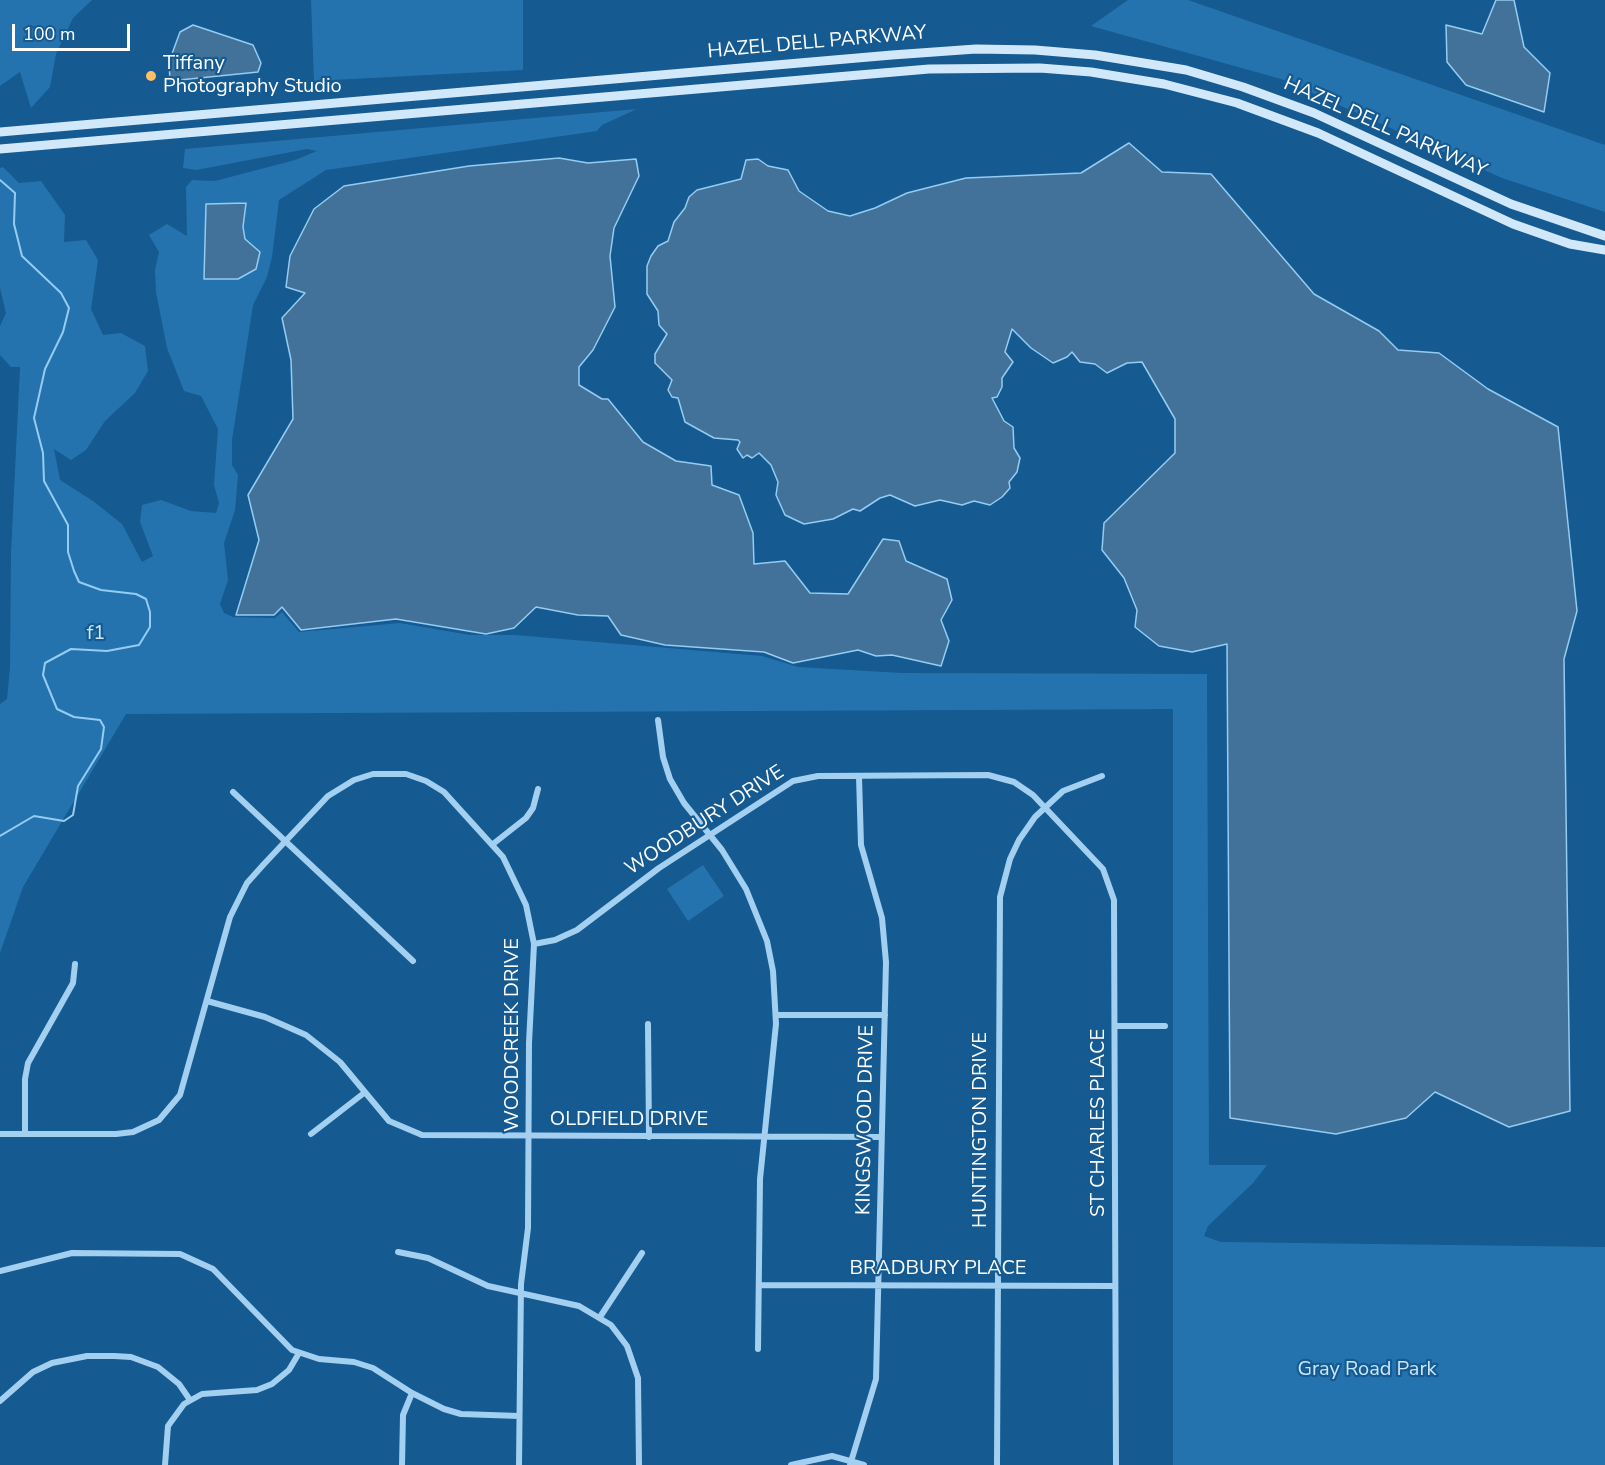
<!DOCTYPE html>
<style>
body{margin:0}
#map{position:relative;width:1605px;height:1465px;overflow:hidden;background:#155a91;font-family:"Nunito Sans",sans-serif}
canvas{display:block}
.scale{position:absolute;left:12px;top:24px;width:118px;height:27px;box-sizing:border-box;border:3px solid #fff;border-top:0;padding-left:8px;font-size:18px;line-height:21px;white-space:nowrap;color:#fff;-webkit-text-stroke:4px #155a91;paint-order:stroke}
</style>
<div id="map">
<canvas width="1605" height="1465"></canvas>
<div class="scale">100 m</div>
</div>
<script>
const context = document.querySelector('canvas').getContext('2d');
context.lineJoin = 'round';
function fillPath(path, color) {
  context.fillStyle = color;
  context.fill(path, 'evenodd');
}
function toPath(rows) {
  const path = new Path2D();
  for (const r of rows) {
    path.moveTo(r[0], r[1]);
    for (let i = 2; i < r.length; i += 2) path.lineTo(r[i], r[i + 1]);
  }
  return path;
}
function trace(path, color, width, dash) {
  context.strokeStyle = color;
  context.lineWidth = width;
  context.lineCap = dash ? 'butt' : 'round';
  context.setLineDash(dash || []);
  context.stroke(path);
}
function write(font, color, halo, rows, align = 'center') {
  context.font = font + ' "Nunito Sans",sans-serif';
  context.lineWidth = 4.5;
  context.setLineDash([]);
  context.textBaseline = 'middle';
  context.strokeStyle = halo;
  context.fillStyle = color;
  for (const [text, x, y, turn = 0] of rows) {
    context.save();
    context.translate(x, y);
    context.rotate((+turn || 0) * Math.PI / 180);
    context.textAlign = isNaN(turn) ? turn : align;
    if (halo) context.strokeText(text, 0, 0);
    context.fillText(text, 0, 0);
    context.restore();
  }
}
const green = toPath([
 [0,0,92,0,73,18,56,54,50,87,31,108,20,72,0,86],
 [311,0,523,0,523,70,314,81],
 [1128,0,1188,0,1605,145,1605,212,1502,178,1281,79,1091,26],
 [637,109,602,125,597,131,326,170,279,200,272,257,267,277,253,305,232,440,232,465,238,475,235,510,224,543,228,580,220,604,224,613,233,617,275,618,282,612,299,632,400,623,470,635,515,635,762,656,798,667,902,673,1207,674,1209,1165,1267,1165,1253,1183,1208,1226,1204,1236,1221,1242,1605,1247,1605,1465,1173,1465,1173,709,126,714,23,887,0,953,0,704,7,699,10,668,11,554,20,367,11,367,0,355,0,326,6,313,0,288,0,168,3,167,19,183,41,181,65,215,64,242,86,240,98,260,91,309,103,335,121,333,145,346,148,371,135,393,105,421,86,450,71,460,54,449,60,480,93,501,122,524,142,562,153,556,140,522,142,505,161,500,191,511,216,513,219,503,214,485,218,429,201,396,184,391,167,348,156,292,155,270,159,252,149,235,167,224,187,236,186,187,192,180,215,181,295,160,317,151,307,149,196,170,183,168,185,149],
 [703,865,724,896,688,921,667,889]
]);
const water = toPath([
 [1496,0,1514,0,1524,47,1550,73,1544,112,1466,85,1447,62,1446,25,1482,34,1496,0],
 [193,25,253,45,261,63,258,72,170,81,169,62,180,32,193,25],
 [1129,143,1162,172,1211,174,1314,294,1379,331,1398,350,1439,353,1488,389,1558,427,1577,611,1564,659,1570,1111,1509,1127,1435,1092,1406,1118,1336,1134,1230,1118,1227,644,1192,652,1159,646,1135,627,1137,610,1124,578,1102,550,1104,523,1175,453,1175,419,1142,362,1127,363,1107,373,1095,364,1080,362,1072,352,1067,357,1053,363,1031,348,1012,329,1005,352,1013,362,1002,378,1002,387,997,397,992,398,1004,421,1013,427,1014,448,1020,458,1017,472,1009,482,1010,488,1002,497,990,505,974,501,962,505,940,500,915,506,890,495,880,498,860,511,853,509,833,519,804,524,785,515,776,495,778,482,771,465,759,453,752,458,747,455,743,458,737,449,740,442,738,440,714,438,685,422,678,398,672,397,668,390,672,380,655,363,655,354,667,334,659,325,658,311,647,294,647,266,651,256,658,246,668,241,674,222,685,208,689,197,697,190,741,179,746,160,758,159,768,166,788,170,799,191,828,211,850,216,875,208,907,193,966,178,1081,173,1129,143],
 [559,158,588,163,636,159,639,176,614,228,610,256,615,307,593,350,579,367,579,385,602,399,608,399,643,442,676,461,711,466,712,485,739,495,753,533,754,564,785,561,810,593,848,594,883,539,899,541,906,561,947,579,952,600,941,620,949,641,941,666,892,655,876,656,858,650,793,663,764,652,665,645,621,635,608,616,578,615,536,607,514,628,486,634,396,619,301,630,282,607,274,615,236,615,259,540,248,495,293,419,291,360,282,318,305,293,286,287,290,256,314,209,344,186,469,166,559,158],
 [246,203,243,227,245,239,260,252,256,269,238,279,204,279,206,204,246,203]
]);
const stream = toPath([
 [0,180,15,193,14,224,22,256,61,293,69,308,63,332,45,369,34,418,43,453,44,481,68,525,68,552,74,571,79,582,101,590,136,594,146,599,150,612,150,627,139,645,107,651,71,649,45,663,43,675,57,709,74,717,100,720,104,727,101,749,78,786,73,815,64,821,34,816,0,836]
]);
const minor = toPath([
 [658,720,663,757,670,779,684,803,722,850,746,889,767,941,773,971,776,1024,760,1179,758,1349],
 [233,792,413,961],
 [493,844,526,818,533,808,538,789],
 [534,944,555,940,577,930,659,868,793,781,818,776,988,775,1014,782,1033,795,1103,869,1114,900,1116,1465],
 [207,1001,265,1017,306,1035,340,1062,389,1121,422,1135,881,1137],
 [776,1015,885,1015],
 [648,1024,649,1137],
 [1115,1026,1165,1026],
 [25,1133,25,1079,28,1063,73,983,75,964],
 [0,1134,116,1134,133,1132,159,1120,180,1095,230,917,247,883,264,864,328,796,354,780,373,774,406,774,426,781,444,792,503,857,526,905,534,944,529,1043,528,1228,521,1284,519,1465],
 [311,1134,364,1093],
 [398,1252,428,1258,488,1286,579,1306,611,1325,627,1346,638,1378,639,1465],
 [0,1271,72,1253,180,1254,213,1269,292,1350,319,1359,354,1362,373,1368,412,1393,444,1409,461,1414,519,1416],
 [760,1285,1115,1286],
 [600,1317,642,1253],
 [0,1401,33,1372,52,1363,87,1356,114,1356,131,1357,158,1367,179,1384,190,1400],
 [165,1465,168,1426,184,1404,202,1394,257,1390,272,1384,289,1370,299,1353],
 [402,1465,403,1415,412,1393],
 [791,1465,832,1456,864,1465],
 [850,1465,876,1379,886,962,882,918,861,845,859,776],
 [997,1465,1000,897,1010,859,1019,840,1035,817,1063,791,1102,776]
]);
const secondary = toPath([
 [0,132,892,55,976,49,1035,50,1095,55,1186,70,1243,87,1314,113,1511,204,1605,236],
 [0,149,929,69,1040,68,1091,72,1164,84,1237,103,1318,133,1513,224,1570,244,1605,250]
]);
const markers = [
 [151,76,6,"#ffc063"]
];
const streetNames = [
 ["HAZEL DELL PARKWAY",817,43,-5],
 ["HAZEL DELL PARKWAY",1385,128,24],
 ["WOODBURY DRIVE",705,821,-33],
 ["WOODCREEK DRIVE",513,1035,-90],
 ["OLDFIELD DRIVE",629,1120],
 ["KINGSWOOD DRIVE",866,1120,-89],
 ["ST CHARLES PLACE",1099,1123,-90],
 ["HUNTINGTON DRIVE",981,1130,-90],
 ["BRADBURY PLACE",938,1269]
];
const poiNames = [
 ["Tiffany",163,64],
 ["Photography Studio",163,87]
];
const parkNames = [
 ["f1",96,634],
 ["Gray Road Park",1367,1370]
];
fillPath(green, '#2573ae');
fillPath(water, '#42729a');
trace(water, '#95ccf3', 1.5);
trace(stream, '#95ccf3', 2);
trace(minor, '#a3cff1', 6);
trace(secondary, '#d1e8fb', 9);
for (const [x, y, r, color] of markers) {
  const dot = new Path2D();
  dot.arc(x, y, r, 0, 2 * Math.PI);
  context.fillStyle = color;
  context.fill(dot);
  trace(dot, '#155a91', 2);
}
write('20px', '#fff', '#155a91', streetNames);
write('20px', '#fff', '#155a91', poiNames, 'left');
write('20px', '#cae6fc', '#155a91', parkNames);
</script>
